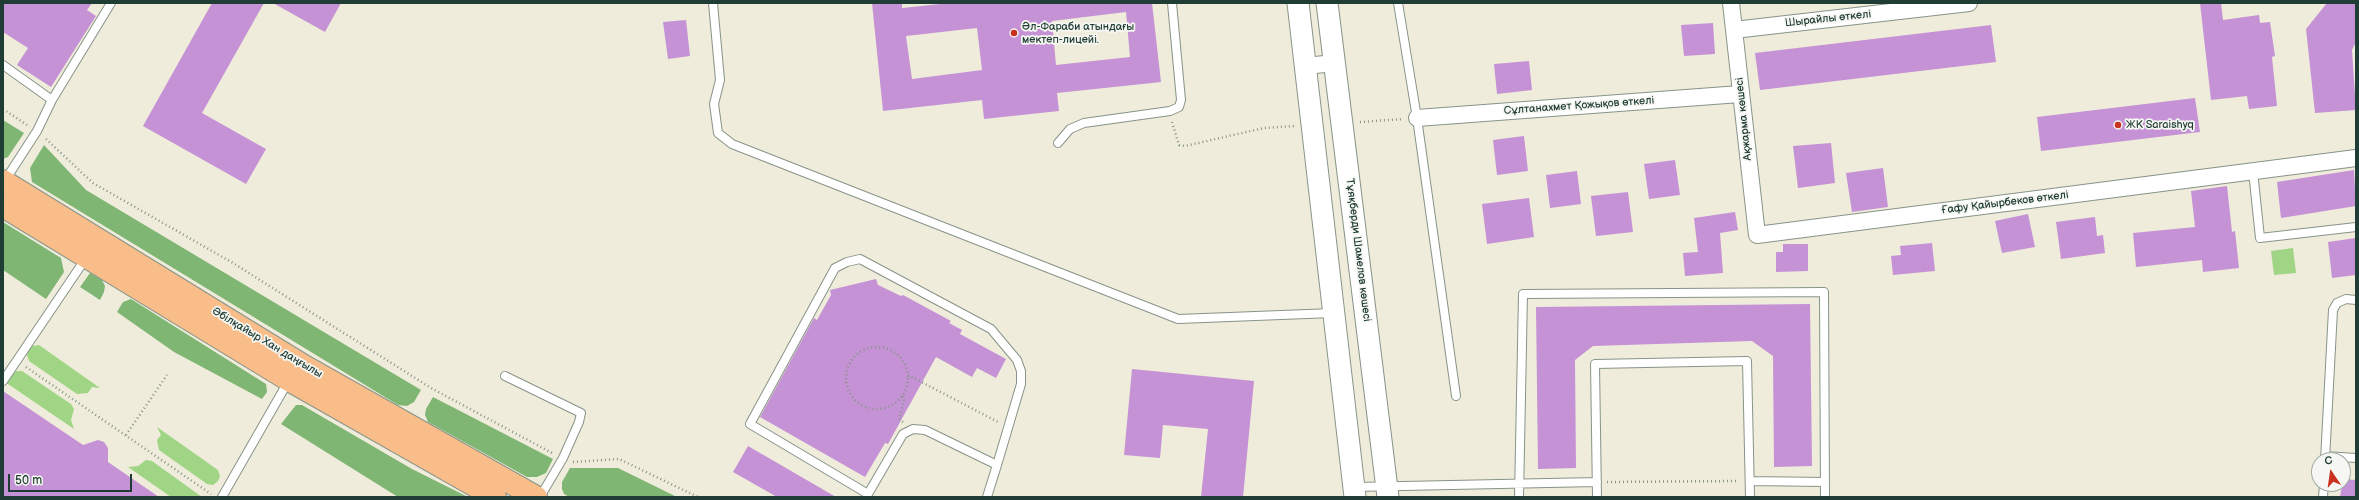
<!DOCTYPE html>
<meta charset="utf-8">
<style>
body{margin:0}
#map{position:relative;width:2359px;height:500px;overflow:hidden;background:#efecdb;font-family:"Balsamiq Sans",sans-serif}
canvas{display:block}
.frame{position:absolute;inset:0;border:4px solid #1f3d34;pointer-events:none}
.north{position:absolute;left:2311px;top:452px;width:40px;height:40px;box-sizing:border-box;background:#f6f6f2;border:1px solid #a0aca6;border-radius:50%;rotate:347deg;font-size:11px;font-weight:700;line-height:16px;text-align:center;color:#1f3d34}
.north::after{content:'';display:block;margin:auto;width:14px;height:18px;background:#c8321e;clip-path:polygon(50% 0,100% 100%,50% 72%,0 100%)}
.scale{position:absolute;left:8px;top:474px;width:124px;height:18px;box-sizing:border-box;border:2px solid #1f3d34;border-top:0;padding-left:5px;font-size:12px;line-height:14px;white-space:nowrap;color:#1f3d34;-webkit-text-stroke:3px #f6f6f2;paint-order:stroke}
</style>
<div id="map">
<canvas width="2359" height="500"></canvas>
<div class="frame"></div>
<div class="north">С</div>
<div class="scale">50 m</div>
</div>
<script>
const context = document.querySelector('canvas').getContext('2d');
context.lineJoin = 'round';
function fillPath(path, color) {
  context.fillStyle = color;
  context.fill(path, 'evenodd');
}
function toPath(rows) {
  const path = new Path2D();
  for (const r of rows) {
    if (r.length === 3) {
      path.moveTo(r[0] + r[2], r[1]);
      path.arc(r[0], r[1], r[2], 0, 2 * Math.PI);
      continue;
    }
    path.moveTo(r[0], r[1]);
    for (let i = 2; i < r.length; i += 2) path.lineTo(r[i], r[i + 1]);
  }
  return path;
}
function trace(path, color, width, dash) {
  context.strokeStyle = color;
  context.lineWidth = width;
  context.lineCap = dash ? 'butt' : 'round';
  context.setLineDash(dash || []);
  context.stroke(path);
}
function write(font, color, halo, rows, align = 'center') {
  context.font = font + ' "Balsamiq Sans",sans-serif';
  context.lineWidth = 3.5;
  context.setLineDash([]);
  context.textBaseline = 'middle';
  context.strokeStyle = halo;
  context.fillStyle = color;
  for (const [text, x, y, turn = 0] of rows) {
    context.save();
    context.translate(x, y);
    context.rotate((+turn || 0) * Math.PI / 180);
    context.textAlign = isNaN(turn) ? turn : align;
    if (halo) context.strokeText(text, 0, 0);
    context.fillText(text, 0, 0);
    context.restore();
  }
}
const green = toPath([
 [2293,248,2296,273,2274,275,2271,251],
 [39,345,100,388,92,387,88,393,77,394,29,361,27,355,28,349,32,346],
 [16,371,22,371,71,404,74,409,71,420,74,429,5,382],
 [157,427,218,470,220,476,218,481,213,485,207,484,159,450,157,440,161,435],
 [146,460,152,461,202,497,171,497,128,467,138,466]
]);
const forest = toPath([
 [3,120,24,133,8,157,3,159],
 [44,145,86,190,421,390,414,402,407,406,398,405,32,182,30,168],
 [3,222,61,258,64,272,46,299,3,270],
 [90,273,102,280,105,286,104,292,100,300,80,287],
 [131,299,266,384,267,392,262,399,174,352,117,312,123,302],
 [433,397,553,459,546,473,537,477,527,477,428,422,425,415,426,409],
 [296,405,302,405,412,469,468,497,398,497,281,424],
 [570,468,618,468,677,497,569,497,564,494,562,489,562,482]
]);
const building = toPath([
 [3,3,92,3,87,10,96,16,51,87,17,65,28,48,3,32],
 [212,3,264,3,202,113,266,149,246,184,143,126],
 [273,3,341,3,325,32],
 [872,3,902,3,902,8,950,3,1152,3,1161,82,1057,93,1059,111,984,119,982,100,883,111],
 [1126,12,1130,57,1056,65,1052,21],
 [977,28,982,70,912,79,906,36],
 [2200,3,2221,3,2223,20,2259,15,2260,23,2270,22,2275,56,2272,57,2277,106,2249,109,2247,96,2211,100],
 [2327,3,2356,3,2356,42,2352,50,2356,110,2315,113,2306,29],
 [686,20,690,56,668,59,663,22],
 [1713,23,1715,54,1684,56,1681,25],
 [1991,25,1996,62,1760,90,1755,53],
 [1529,61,1532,90,1497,94,1494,64],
 [2195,98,2200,132,2041,151,2037,117],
 [1524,136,1528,171,1497,175,1493,140],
 [1831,143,1835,183,1798,188,1793,146],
 [1675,160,1680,195,1649,199,1644,164],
 [1883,168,1888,207,1852,212,1846,173],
 [2354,170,2356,206,2281,218,2277,182],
 [1577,171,1581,204,1550,208,1546,175],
 [2227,186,2232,232,2235,231,2239,268,2203,272,2202,260,2136,267,2133,233,2195,227,2191,191],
 [1628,192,1633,232,1596,236,1591,196],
 [1529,198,1534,237,1487,244,1482,204],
 [1735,212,1738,230,1720,233,1723,273,1685,276,1683,253,1698,252,1694,218],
 [2028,214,2035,247,2002,253,1995,221],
 [2095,217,2097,236,2103,235,2105,253,2061,259,2056,222],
 [2356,238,2356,275,2332,278,2328,242],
 [1932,243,1935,271,1893,275,1891,256,1901,255,1900,246],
 [1783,244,1808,244,1808,271,1776,272,1776,252,1783,252],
 [876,279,878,285,901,296,903,295,951,321,949,323,962,330,960,334,1006,359,996,378,977,368,972,377,936,357,888,444,885,443,865,477,760,417,814,318,817,320,831,295,830,290],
 [1810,304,1812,466,1774,467,1773,356,1752,341,1593,346,1575,360,1576,468,1538,469,1536,307],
 [1132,369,1254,381,1243,497,1201,497,1208,429,1163,425,1160,458,1124,455],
 [3,391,83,445,98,440,104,442,108,448,108,462,159,497,3,497],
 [748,446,836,497,777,497,733,472],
 [2343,479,2356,480,2356,497,2340,497]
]);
const path = toPath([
 [3,109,27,125],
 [1172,122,1179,145,1185,146,1264,128,1295,126],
 [1360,122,1403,119],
 [46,139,93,183,233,263,431,388,552,453],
 [877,378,31],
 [26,367,211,494],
 [908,375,998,422],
 [903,422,899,419,904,401,903,395],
 [126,435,167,375],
 [573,462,619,459,698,497],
 [1607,482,1738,481]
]);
const service = toPath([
 [713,3,720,80,714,104,718,133,732,144,1178,319,1333,313],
 [1398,3,1417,118,1456,396],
 [3,65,52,100,37,131,4,182],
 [52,100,111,3],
 [1058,143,1070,129,1084,123,1170,111,1179,107,1181,100,1172,3],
 [2253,171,2260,238,2356,227],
 [505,376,581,413,579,422,563,458,540,497],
 [3,381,86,258],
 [2325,456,2356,458],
 [2325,460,2333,310,2337,303,2346,299,2356,300],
 [1750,481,1825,482],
 [1354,487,1597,482],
 [222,497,289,380],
 [987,497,997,465,1021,384,1021,371,1017,360,991,329,860,259,847,262,835,268,750,424,868,494,903,434,913,429,925,430,997,465],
 [1519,497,1523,294,1824,292,1825,497],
 [1597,497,1595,364,1747,361,1750,497],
 [2323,497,2324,484]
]);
const minor = toPath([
 [1731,3,1757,235,2356,158],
 [1734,30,1969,3],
 [1305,66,1335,63],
 [1417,118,1740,94]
]);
const tertiary = toPath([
 [1298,3,1355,497],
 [1327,3,1388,497]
]);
const primary = toPath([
 [3,181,304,366,536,497],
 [3,206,289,380,495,497]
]);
const markers = [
 [1014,33,4,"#c8321e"],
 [2118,125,4,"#c8321e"]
];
const streetNames = [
 ["Шырайлы өткелі",1828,19,-6],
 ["Сұлтанахмет Қожықов өткелі",1579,106,-4],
 ["Ақжарма көшесі",1744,119,-96],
 ["Ғафу Қайырбеков өткелі",2005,203,-7],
 ["Тұяқберди Шамелов көшесі",1358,250,83],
 ["Әбілқайыр Хан даңғылы",267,343,31]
];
const poiNames = [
 ["Әл-Фараби атындағы",1022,27],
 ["мектеп-лицейі.",1022,40],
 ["ЖК Saraishyq",2126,125]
];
fillPath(green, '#a0d586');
fillPath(forest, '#80b673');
fillPath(building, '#c592d5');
trace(service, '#879488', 10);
trace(minor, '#879488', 18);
trace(tertiary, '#879488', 23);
trace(primary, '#879488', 24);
trace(path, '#879488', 2.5, [1, 3]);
trace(service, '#fff', 8);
trace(minor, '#fff', 16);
trace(tertiary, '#fff', 21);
trace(primary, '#f8bd89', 22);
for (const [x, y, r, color] of markers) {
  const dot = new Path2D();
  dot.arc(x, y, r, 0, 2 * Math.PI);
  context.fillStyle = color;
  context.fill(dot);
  trace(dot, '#f6f6f2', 1.5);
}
write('11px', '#1f3d34', '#f6f6f2', streetNames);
write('11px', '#1f3d34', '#f6f6f2', poiNames, 'left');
</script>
